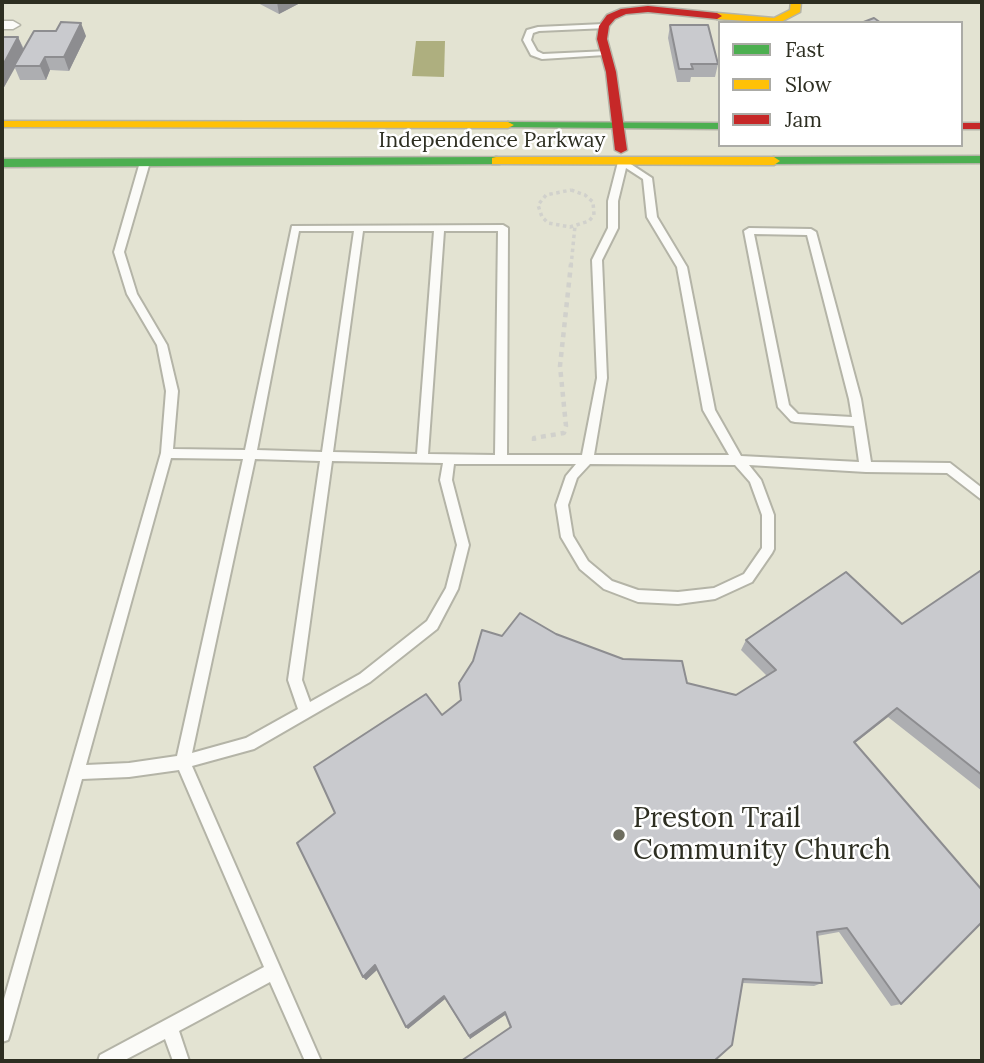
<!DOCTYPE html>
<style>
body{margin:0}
#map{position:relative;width:984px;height:1063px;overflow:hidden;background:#e3e3d2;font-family:Lora,serif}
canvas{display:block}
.frame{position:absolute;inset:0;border:4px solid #2d2e21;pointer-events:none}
.legend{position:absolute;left:718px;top:21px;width:245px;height:126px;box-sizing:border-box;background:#fff;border:2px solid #ababa6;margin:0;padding:9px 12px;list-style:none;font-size:21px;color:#2d2e21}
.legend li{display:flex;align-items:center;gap:14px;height:35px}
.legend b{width:35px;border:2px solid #ababa6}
</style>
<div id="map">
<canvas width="984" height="1063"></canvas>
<div class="frame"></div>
<ul class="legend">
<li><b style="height:9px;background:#4caf50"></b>Fast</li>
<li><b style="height:9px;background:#ffc107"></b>Slow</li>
<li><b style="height:9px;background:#c62828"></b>Jam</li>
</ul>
</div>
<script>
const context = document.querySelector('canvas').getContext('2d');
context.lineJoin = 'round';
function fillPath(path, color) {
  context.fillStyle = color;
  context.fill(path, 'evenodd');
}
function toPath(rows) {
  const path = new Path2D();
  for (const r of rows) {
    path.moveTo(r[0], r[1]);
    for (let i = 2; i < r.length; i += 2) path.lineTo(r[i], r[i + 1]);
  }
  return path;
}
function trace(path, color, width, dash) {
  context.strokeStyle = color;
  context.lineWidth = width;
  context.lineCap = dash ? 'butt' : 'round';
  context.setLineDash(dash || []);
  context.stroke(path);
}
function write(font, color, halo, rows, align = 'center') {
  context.font = font + ' Lora,serif';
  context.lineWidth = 5;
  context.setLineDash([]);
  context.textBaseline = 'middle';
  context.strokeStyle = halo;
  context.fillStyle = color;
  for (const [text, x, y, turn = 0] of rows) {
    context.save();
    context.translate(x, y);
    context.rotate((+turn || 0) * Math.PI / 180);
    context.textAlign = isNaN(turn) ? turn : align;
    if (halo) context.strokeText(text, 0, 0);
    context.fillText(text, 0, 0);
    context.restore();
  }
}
const water = toPath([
 [416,41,445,41,444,77,412,76]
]);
const pathFar1 = toPath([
 [571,190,585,195,593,202,594,215,589,221,570,227,548,223,542,217,538,205,546,195,571,190],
 [571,266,575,226]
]);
const path = toPath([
 [534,441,534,438,564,433,566,426,560,366,571,264]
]);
const lane = toPath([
 [604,24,607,24,607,28,539,31,533,33,531,40,537,51,543,54,608,51,609,53,605,55,542,59,531,55,523,40,527,30,538,27,604,24],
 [145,159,150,162,124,252,137,294,167,345,178,391,173,449,245,450,292,226,503,225,508,228,507,455,582,455,597,378,592,260,608,228,608,201,618,162,623,159,652,178,657,217,687,267,715,410,741,456,859,462,854,426,795,422,791,421,778,407,744,231,749,228,811,229,816,232,861,399,871,462,950,463,982,488,982,500,947,473,866,472,749,465,761,480,774,515,774,549,772,553,752,582,715,599,678,604,638,602,604,589,580,569,561,537,556,505,566,476,576,464,454,464,452,480,469,545,458,589,437,629,370,682,254,749,192,766,321,1061,305,1061,270,982,179,1031,189,1061,173,1061,165,1039,123,1061,98,1061,100,1055,264,967,179,770,129,777,82,779,10,1034,8,1040,2,1042,2,1006,161,453,166,391,157,345,127,294,114,252,140,162,145,159],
 [626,168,643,179,647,217,677,267,703,410,729,455,594,455,607,378,602,260,618,228,618,201,626,168],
 [299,231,354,231,322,452,257,450,299,231],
 [363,231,434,231,417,454,333,452,363,231],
 [444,231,498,231,495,455,428,454,444,231],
 [754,234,807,235,849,399,852,417,798,414,789,405,754,234],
 [171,458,243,459,177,756,129,763,86,765,171,458],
 [255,459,320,461,288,680,298,709,246,738,192,753,255,459],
 [332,461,443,463,440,480,457,545,446,588,427,621,360,674,310,702,302,680,332,461],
 [590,464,735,465,750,482,762,515,762,548,744,574,714,588,678,592,638,590,612,581,588,561,573,536,568,505,577,478,590,464]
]);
const street = toPath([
 [2,21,13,21,20,25,13,29,2,29,2,21]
]);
const fast = toPath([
 [508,122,720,123,720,129,504,127,502,125,508,122],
 [496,157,500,158,500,164,2,167,2,159,496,157],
 [774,157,982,156,982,163,770,164,770,158,774,157]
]);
const slow = toPath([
 [791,2,801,2,800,12,779,23,717,19,712,16,717,13,774,18,790,10,791,2],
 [2,121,508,122,514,125,508,128,2,127,2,121],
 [496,157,774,157,780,161,774,165,492,164,492,158,496,157]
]);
const jam = toPath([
 [648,6,717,13,722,16,717,19,648,12,626,14,615,19,609,26,607,39,616,72,627,150,621,153,615,150,606,72,597,39,599,26,607,15,621,9,648,6],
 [961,123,982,123,982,129,961,129,961,123]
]);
const wall = toPath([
 [256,2,302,2,279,14],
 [670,25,718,64,715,77,691,77,690,82,677,82,668,38],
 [86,36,69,71,50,70,46,80,20,80,15,68,3,89,2,89,2,37,18,37,24,49],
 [982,573,982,791,888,717,855,743,901,1004,891,1006,839,932,817,936,822,983,814,986,743,983,510,1028,505,1015,470,1039,445,999,408,1029,377,970,366,980,363,977,335,813,442,715,461,701,459,683,502,636,556,634,687,683,736,695,767,676,741,650,746,640,902,624]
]);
const shadedWall = toPath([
 [277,2,302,2,279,14],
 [81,23,86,36,69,71,64,57],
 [18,37,24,51,3,89,2,86,2,67],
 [45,57,50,70,46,80,40,66],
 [897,708,888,717,846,750,854,742],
 [375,965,378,969,366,980,363,977],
 [444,996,445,999,408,1029,406,1027],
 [505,1012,505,1015,470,1039,469,1036]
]);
const building = toPath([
 [874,18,881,23,861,23,874,18],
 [61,22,81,23,64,57,45,57,40,66,14,66,34,31,56,31,61,22],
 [670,25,708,25,718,64,691,64,693,69,679,69,670,25],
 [2,37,18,37,2,67,2,37],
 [980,571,982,573,982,775,897,708,854,742,982,890,982,922,901,1004,847,928,817,932,822,983,743,979,732,1045,714,1061,461,1061,511,1027,505,1012,469,1036,444,996,406,1027,375,965,363,977,297,843,335,813,314,767,426,694,442,715,461,700,459,683,473,661,482,630,502,636,520,613,556,634,623,659,682,661,687,683,736,695,776,670,746,640,846,572,902,624,980,571]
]);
const markers = [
 [619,835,7,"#6d6d5f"]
];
const farStreetnames = [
 ["Independence Parkway",492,141]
];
const nearPoinames = [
 ["Preston Trail",633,819],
 ["Community Church",633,851]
];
fillPath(water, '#aeaf7f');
trace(lane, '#b4b4a7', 4);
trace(street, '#b4b4a7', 3);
trace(fast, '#b4b4a7', 3);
trace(slow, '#b4b4a7', 3);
trace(jam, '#b4b4a7', 3);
trace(pathFar1, '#d1d1cc', 3.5, [3.5, 3.5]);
trace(path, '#d1d1cc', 4.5, [5, 5]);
fillPath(lane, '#fbfbf8');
fillPath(street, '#fbfbf8');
fillPath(fast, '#4caf50');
fillPath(slow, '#ffc107');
fillPath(jam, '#c62828');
fillPath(wall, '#adaeb1');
fillPath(shadedWall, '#8d8d90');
fillPath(building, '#c9cace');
trace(building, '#8d8d90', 2);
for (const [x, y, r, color] of markers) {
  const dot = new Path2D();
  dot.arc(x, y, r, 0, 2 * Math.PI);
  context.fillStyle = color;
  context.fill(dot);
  trace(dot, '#fff', 2.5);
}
write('21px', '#2d2e21', '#fff', farStreetnames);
write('28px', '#2d2e21', '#fff', nearPoinames, 'left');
</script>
